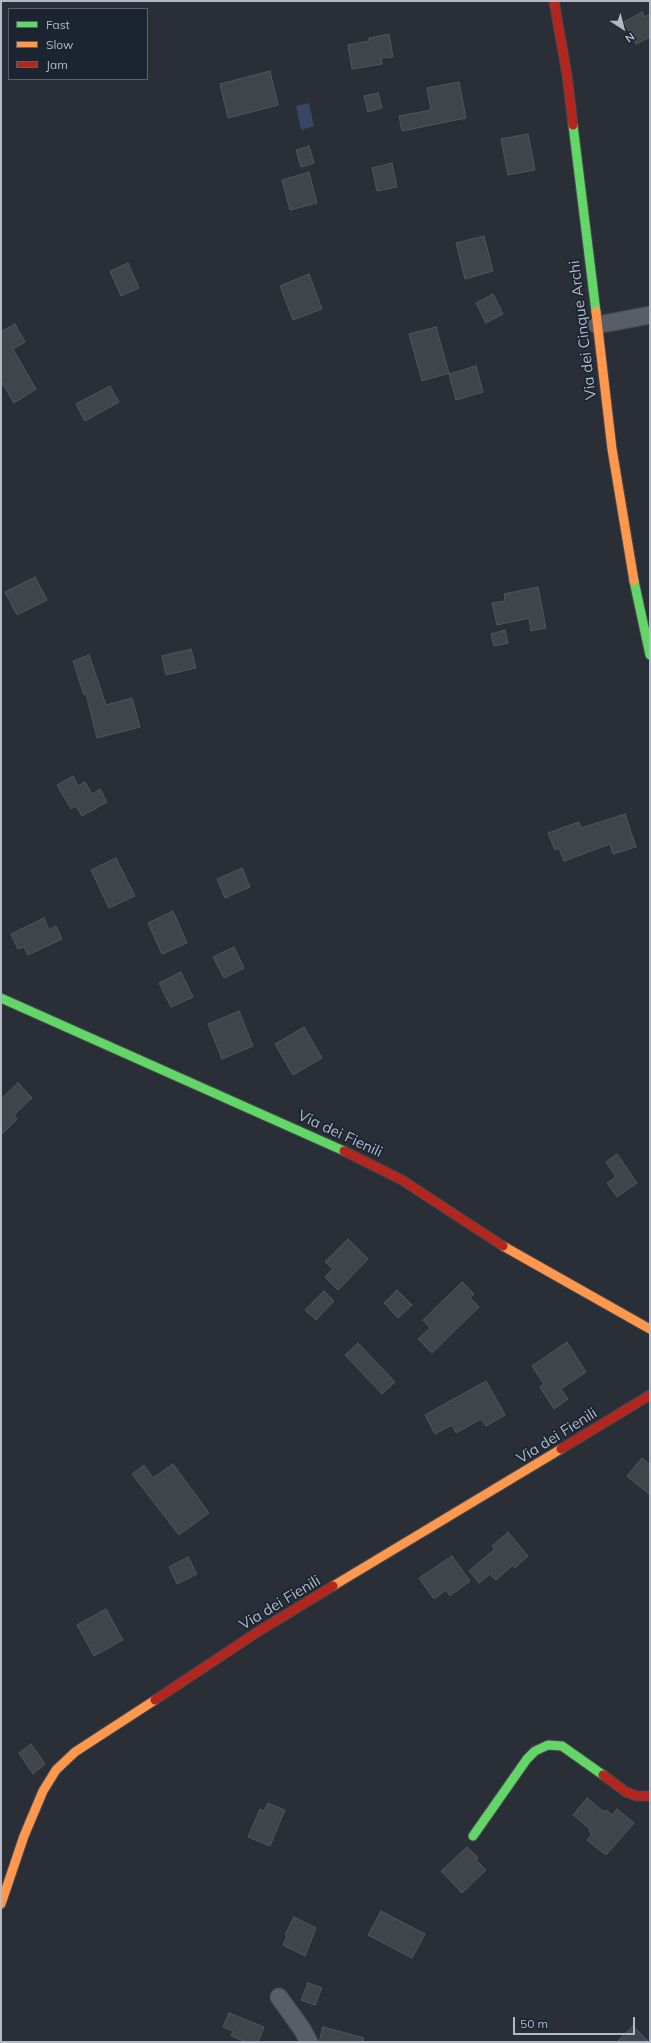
<!DOCTYPE html>
<style>
body{margin:0}
#map{position:relative;width:651px;height:2043px;overflow:hidden;background:#292e37;font-family:Mulish,sans-serif}
canvas{display:block}
.frame{position:absolute;inset:0;border:2px solid #b2bac8;pointer-events:none}
.legend{position:absolute;left:8px;top:8px;width:140px;height:72px;box-sizing:border-box;background:#1c2432;border:1px solid #58606e;margin:0;padding:5px 7px;list-style:none;font-size:12px;color:#b2bac8}
.legend li{display:flex;align-items:center;gap:8px;height:20px}
.legend b{width:20px;border:1px solid #58606e}
.north{position:absolute;left:603px;top:8px;width:40px;height:40px;-webkit-text-stroke:3px #1c2432;paint-order:stroke;rotate:144deg;font-size:11px;font-weight:700;line-height:16px;text-align:center;color:#b2bac8}
.north::after{content:'';display:block;margin:auto;width:14px;height:18px;background:#b2bac8;clip-path:polygon(50% 0,100% 100%,50% 72%,0 100%)}
.scale{position:absolute;left:513px;top:2017px;width:122px;height:18px;box-sizing:border-box;border:2px solid #b2bac8;border-top:0;padding-left:5px;font-size:12px;line-height:14px;white-space:nowrap;color:#b2bac8;-webkit-text-stroke:3px #1c2432;paint-order:stroke}
</style>
<div id="map">
<canvas width="651" height="2043"></canvas>
<div class="frame"></div>
<ul class="legend">
<li><b style="height:5px;background:#63d668"></b>Fast</li>
<li><b style="height:5px;background:#ff974d"></b>Slow</li>
<li><b style="height:5px;background:#b3261e"></b>Jam</li>
</ul>
<div class="north">N</div>
<div class="scale">50 m</div>
</div>
<script>
const context = document.querySelector('canvas').getContext('2d');
context.lineJoin = 'round';
function fillPath(path, color) {
  context.fillStyle = color;
  context.fill(path, 'evenodd');
}
function toPath(rows) {
  const path = new Path2D();
  for (const r of rows) {
    path.moveTo(r[0], r[1]);
    for (let i = 2; i < r.length; i += 2) path.lineTo(r[i], r[i + 1]);
  }
  return path;
}
function trace(path, color, width, dash) {
  context.strokeStyle = color;
  context.lineWidth = width;
  context.lineCap = dash ? 'butt' : 'round';
  context.setLineDash(dash || []);
  context.stroke(path);
}
function write(font, color, halo, rows, align = 'center') {
  context.font = font + ' Mulish,sans-serif';
  context.lineWidth = 3.5;
  context.setLineDash([]);
  context.textBaseline = 'middle';
  context.strokeStyle = halo;
  context.fillStyle = color;
  for (const [text, x, y, turn = 0] of rows) {
    context.save();
    context.translate(x, y);
    context.rotate((+turn || 0) * Math.PI / 180);
    context.textAlign = isNaN(turn) ? turn : align;
    if (halo) context.strokeText(text, 0, 0);
    context.fillText(text, 0, 0);
    context.restore();
  }
}
const water = toPath([
 [309,103,314,126,301,130,296,106]
]);
const building = toPath([
 [642,12,645,17,650,14,650,37,636,44,624,22,642,12],
 [389,34,393,57,381,58,382,64,352,69,348,45,369,41,369,38,389,34],
 [270,71,278,105,228,118,220,84,270,71],
 [459,82,466,118,402,131,399,116,431,110,427,88,459,82],
 [378,93,382,108,368,112,364,96,378,93],
 [528,134,535,170,508,175,501,139,528,134],
 [309,146,314,163,301,167,296,150,309,146],
 [392,163,397,187,377,191,372,168,392,163],
 [309,172,317,203,290,210,282,180,309,172],
 [484,236,493,271,465,279,456,243,484,236],
 [128,263,139,288,121,296,110,271,128,263],
 [309,274,322,309,293,320,280,286,309,274],
 [493,294,503,314,486,323,476,303,493,294],
 [15,324,25,342,13,349,36,389,14,403,1,381,1,330,2,331,15,324],
 [436,327,449,373,422,381,409,334,436,327],
 [476,366,483,392,456,400,449,374,476,366],
 [110,386,119,402,85,421,76,404,110,386],
 [35,577,47,600,17,615,5,592,35,577],
 [538,587,546,628,531,631,529,618,497,625,492,603,505,601,504,594,538,587],
 [505,630,508,643,494,646,491,634,505,630],
 [191,649,196,668,166,675,162,656,191,649],
 [89,655,106,705,132,698,140,727,97,738,86,694,84,695,73,661,89,655],
 [73,776,78,786,85,782,92,794,100,789,107,802,82,816,76,806,71,809,57,785,73,776],
 [625,814,636,847,613,854,610,844,564,861,559,848,555,850,548,833,579,822,581,828,625,814],
 [116,858,135,896,109,908,91,870,116,858],
 [242,868,250,887,225,898,217,879,242,868],
 [173,911,187,943,162,954,148,923,173,911],
 [44,918,49,930,56,926,62,939,28,955,24,947,18,949,11,934,44,918],
 [234,947,244,968,224,978,213,957,234,947],
 [181,972,193,997,171,1007,159,983,181,972],
 [239,1011,253,1046,222,1059,208,1024,239,1011],
 [304,1027,322,1058,293,1075,275,1044,304,1027],
 [18,1083,32,1098,14,1115,17,1119,1,1135,1,1099,18,1083],
 [617,1154,637,1183,617,1197,607,1183,616,1177,606,1162,617,1154],
 [348,1239,368,1259,338,1290,325,1277,333,1269,325,1262,348,1239],
 [462,1282,474,1294,470,1298,479,1307,432,1353,418,1339,430,1328,423,1320,462,1282],
 [397,1290,412,1305,398,1318,384,1303,397,1290],
 [324,1291,334,1301,316,1320,305,1310,324,1291],
 [567,1342,586,1372,561,1389,568,1399,554,1409,540,1387,544,1384,532,1366,567,1342],
 [358,1343,395,1382,382,1394,345,1355,358,1343],
 [486,1381,505,1415,486,1426,481,1419,456,1433,452,1425,435,1434,425,1415,486,1381],
 [642,1458,650,1465,650,1495,627,1476,642,1458],
 [173,1464,209,1513,179,1535,132,1474,144,1465,153,1478,173,1464],
 [508,1532,528,1556,515,1568,513,1565,496,1580,490,1574,479,1583,469,1571,495,1549,492,1546,508,1532],
 [452,1556,470,1581,450,1596,446,1590,434,1599,419,1578,452,1556],
 [188,1557,197,1574,177,1584,169,1567,188,1557],
 [106,1609,123,1640,94,1656,77,1625,106,1609],
 [31,1744,45,1764,33,1774,19,1753,31,1744],
 [587,1798,604,1812,606,1810,612,1815,617,1809,634,1823,606,1855,587,1840,592,1834,589,1831,590,1829,573,1815,587,1798],
 [268,1803,285,1810,270,1846,248,1837,260,1809,264,1811,268,1803],
 [467,1847,478,1858,476,1860,486,1870,462,1893,441,1871,467,1847],
 [381,1911,425,1934,412,1958,368,1935,381,1911],
 [294,1917,316,1928,305,1956,283,1945,287,1936,285,1935,294,1917],
 [308,1983,322,1988,315,2005,301,2000,308,1983],
 [229,2013,264,2027,258,2042,246,2042,231,2036,233,2031,223,2027,229,2013],
 [633,2026,649,2042,617,2042,633,2026],
 [323,2027,364,2038,363,2042,319,2042,323,2027]
]);
const street = toPath([
 [597,325,650,315],
 [279,1997,302,2029,309,2042]
]);
const fast = toPath([
 [573,125,596,312],
 [634,581,650,655],
 [1,998,344,1151],
 [473,1836,527,1759,535,1751,548,1745,562,1746,603,1775]
]);
const slow = toPath([
 [596,312,612,449,634,581],
 [503,1246,650,1329],
 [333,1586,561,1449],
 [1,1904,24,1836,43,1791,56,1770,75,1752,155,1700]
]);
const jam = toPath([
 [554,1,567,75,573,125],
 [344,1151,402,1180,503,1246],
 [561,1449,650,1395],
 [155,1700,259,1631,333,1586],
 [603,1775,626,1792,637,1796,650,1796]
]);
const streetNames = [
 ["Via dei Cinque Archi",583,330,-97],
 ["Via dei Fienili",340,1134,25],
 ["Via dei Fienili",557,1436,-32],
 ["Via dei Fienili",280,1603,-31]
];
fillPath(water, '#374763');
fillPath(building, '#40454c');
trace(building, '#51565f', 1);
trace(street, '#454950', 19);
trace(fast, '#454950', 11);
trace(slow, '#454950', 11);
trace(jam, '#454950', 11);
trace(street, '#595d65', 17);
trace(fast, '#63d668', 9);
trace(slow, '#ff974d', 9);
trace(jam, '#b3261e', 9);
write('15px', '#b2bac8', '#1c2432', streetNames);
</script>
